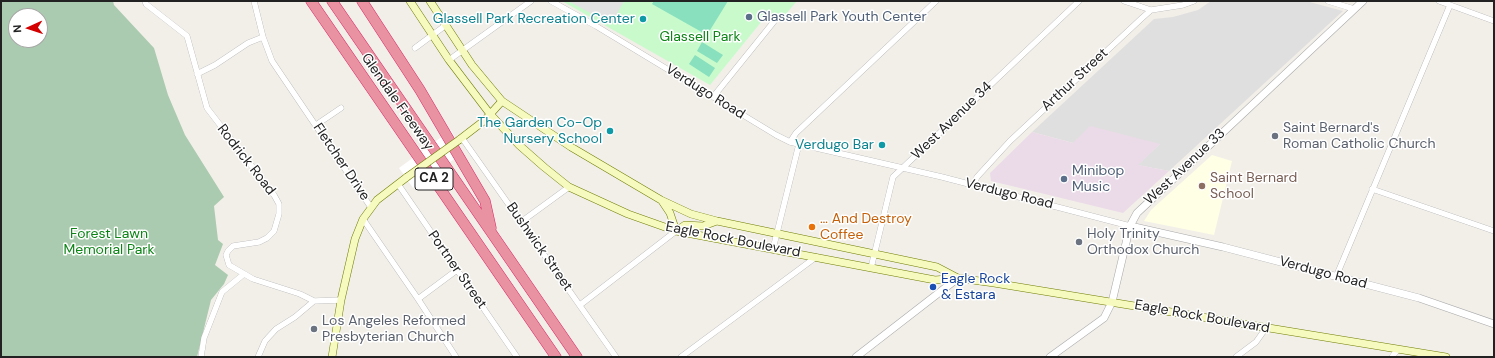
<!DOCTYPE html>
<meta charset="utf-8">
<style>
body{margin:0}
#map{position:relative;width:1495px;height:358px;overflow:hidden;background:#f2efe9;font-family:"DM Sans",sans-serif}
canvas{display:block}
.frame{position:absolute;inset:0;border:2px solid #222;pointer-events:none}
.north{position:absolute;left:8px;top:8px;width:40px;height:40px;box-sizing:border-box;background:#fff;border:1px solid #a7a7a7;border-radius:50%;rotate:267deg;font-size:11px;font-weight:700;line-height:16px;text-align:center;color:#222}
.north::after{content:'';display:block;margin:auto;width:14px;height:18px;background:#d40000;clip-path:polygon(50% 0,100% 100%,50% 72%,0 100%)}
</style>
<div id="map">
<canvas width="1495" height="358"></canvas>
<div class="frame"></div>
<div class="north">N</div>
</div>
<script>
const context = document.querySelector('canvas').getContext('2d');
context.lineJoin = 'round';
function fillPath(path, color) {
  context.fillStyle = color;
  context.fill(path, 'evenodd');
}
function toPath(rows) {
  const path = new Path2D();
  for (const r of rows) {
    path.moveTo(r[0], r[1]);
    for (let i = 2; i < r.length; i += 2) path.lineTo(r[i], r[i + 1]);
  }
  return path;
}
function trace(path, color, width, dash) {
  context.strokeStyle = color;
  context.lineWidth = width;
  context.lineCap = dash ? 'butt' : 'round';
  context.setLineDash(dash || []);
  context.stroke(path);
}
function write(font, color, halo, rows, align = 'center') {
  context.font = font + ' "DM Sans",sans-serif';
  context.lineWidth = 3;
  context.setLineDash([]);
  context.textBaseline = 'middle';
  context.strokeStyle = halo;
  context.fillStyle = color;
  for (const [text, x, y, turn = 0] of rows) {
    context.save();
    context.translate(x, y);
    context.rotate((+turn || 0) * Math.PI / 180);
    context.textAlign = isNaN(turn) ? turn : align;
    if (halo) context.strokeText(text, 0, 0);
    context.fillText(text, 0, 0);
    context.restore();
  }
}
const residential = toPath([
 [1211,1,1306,1,1343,11,1169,171,1137,165,1160,144,1073,143,1032,132,1154,19,1173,17,1198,10]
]);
const industrial = toPath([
 [1090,126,1160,144,1138,165,1169,171,1123,213,991,181,990,173,1032,132,1073,143]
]);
const education = toPath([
 [1212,155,1232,161,1214,235,1144,221,1151,210]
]);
const cemetery = toPath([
 [1,1,113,1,114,5,154,48,168,95,185,135,224,197,214,206,218,240,223,244,215,265,228,275,224,284,211,300,197,357,1,357],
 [16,16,40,16,40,40,16,40]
]);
const park = toPath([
 [562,1,797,1,785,15,766,16,710,85]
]);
const pitch = toPath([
 [654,1,728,1,707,35,652,4],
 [702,42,723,55,717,63,697,51],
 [695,55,715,68,709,77,689,64]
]);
const parking = toPath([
 [568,1,624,1,611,24]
]);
const pier = toPath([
 [451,130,463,153,413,188,399,168]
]);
const minor = toPath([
 [145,1,146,4,187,36,207,108,274,195,279,204,279,214,274,231,267,238,259,242,233,246,228,251,226,255,229,265,253,279,300,294,314,301],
 [254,1,263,37,272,61,370,206],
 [551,1,596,26,776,135,790,142,942,177,1130,226],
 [1124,1,1151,10],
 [1328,1,1354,9],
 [1439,1,1494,21],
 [415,48,446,25],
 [449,60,531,1],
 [197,74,215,65,248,43,263,37],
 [713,97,776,19],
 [316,125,341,108],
 [462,138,616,357],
 [790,142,796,133,936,1],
 [398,184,517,357],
 [973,185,977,177,1010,141,1142,18,1151,10,1183,5,1194,1],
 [1372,189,1494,231],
 [363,219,418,299,456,357],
 [521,222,569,187],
 [773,249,799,144],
 [871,268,893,177,1079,1],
 [1336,277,1450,5],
 [418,299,457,270],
 [580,305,676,231],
 [201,357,204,338,222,292,244,274],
 [258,357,265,341,276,329,295,317,314,301,341,300],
 [681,357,816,257],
 [1236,357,1256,342,1266,328],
 [1392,357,1398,349]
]);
const tertiary = toPath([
 [1130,226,1223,247,1419,298,1494,324],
 [856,357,958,278],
 [1050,357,1104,318,1112,302,1130,226,1137,213,1363,1]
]);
const secondary = toPath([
 [410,1,449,60,490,114,519,145,544,167,569,187,628,214,676,231,935,280,958,278,994,283,1446,357],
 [430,1,472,65,502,101,571,147,661,200,691,214,717,221,937,267,958,278],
 [459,140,485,120,502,101],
 [662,201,670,213,676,231],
 [676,231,685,225,703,226,717,221],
 [332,357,341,300,355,239,363,219,377,200,407,177]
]);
const motorway = toPath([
 [311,1,556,357],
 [332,1,577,357],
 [362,1,420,90,485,201,491,228]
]);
const secondaryBridge = toPath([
 [407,177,459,140]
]);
const markers = [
 [749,17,4,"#5c6f8a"],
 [643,19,4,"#0f9aa8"],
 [610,131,4,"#0f9aa8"],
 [1275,136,4,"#6b7280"],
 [882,145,4,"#0f9aa8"],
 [1064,179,4,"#5c6f8a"],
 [1202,186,4,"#8d6e63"],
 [812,227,4,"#e8710a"],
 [1079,242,4,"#6b7280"],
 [933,287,4,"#1a4fb4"],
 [314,329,4,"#6b7280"]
];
const shields = [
 [434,179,38]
];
const shieldNames = [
 ["CA 2",434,179]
];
const serviceNames = [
 ["Glassell Park Youth Center",757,17],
 ["Minibop",1072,171],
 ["Music",1072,187]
];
const cultureNames = [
 ["Glassell Park Recreation Center",635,19],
 ["The Garden Co-Op",602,123],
 ["Nursery School",602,139],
 ["Verdugo Bar",874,145]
];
const parkNames = [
 ["Glassell Park",700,37],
 ["Forest Lawn",109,234],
 ["Memorial Park",109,250]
];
const streetNames = [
 ["Arthur Street",1075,80,-43],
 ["Verdugo Road",705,92,32],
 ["Glendale Freeway",397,102,55],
 ["West Avenue 34",952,121,-44],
 ["Rodrick Road",246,160,52],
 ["Fletcher Drive",341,162,56],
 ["West Avenue 33",1185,167,-43],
 ["Verdugo Road",1009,194,14],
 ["Eagle Rock Boulevard",733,240,11],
 ["Bushwick Street",539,247,55],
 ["Portner Street",457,270,55],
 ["Verdugo Road",1323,273,15],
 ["Eagle Rock Boulevard",1202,317,10]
];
const worshipNames = [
 ["Saint Bernard's",1283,128],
 ["Roman Catholic Church",1283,144],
 ["Holy Trinity",1087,234],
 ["Orthodox Church",1087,250],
 ["Los Angeles Reformed",322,321],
 ["Presbyterian Church",322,337]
];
const educationNames = [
 ["Saint Bernard",1210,178],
 ["School",1210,194]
];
const foodNames = [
 ["… And Destroy",820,219],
 ["Coffee",820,235]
];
const transitNames = [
 ["Eagle Rock",941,279],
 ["& Estara",941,295]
];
fillPath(residential, '#e0dfdf');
fillPath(industrial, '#ebdbe8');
fillPath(education, '#ffffe5');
fillPath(cemetery, '#aacbaf');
fillPath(park, '#c8facc');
fillPath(pitch, '#88e0be');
fillPath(parking, '#e2e2e2');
fillPath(pier, '#fff');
trace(minor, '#a9a9a9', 6);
trace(tertiary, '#a9a9a9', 8);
trace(secondary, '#707d05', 8);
trace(motorway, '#dc2a67', 11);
trace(minor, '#fff', 5.5);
trace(tertiary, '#fff', 7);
trace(secondary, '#f7fabf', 7);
trace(motorway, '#e892a2', 10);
trace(secondaryBridge, '#707d05', 8, []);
trace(secondaryBridge, '#f7fabf', 7);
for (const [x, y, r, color] of markers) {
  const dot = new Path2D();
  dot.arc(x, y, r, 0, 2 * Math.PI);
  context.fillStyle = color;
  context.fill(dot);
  trace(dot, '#fff', 1.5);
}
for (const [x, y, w] of shields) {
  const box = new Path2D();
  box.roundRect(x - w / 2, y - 11, w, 22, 3);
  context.fillStyle = '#fff';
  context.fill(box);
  trace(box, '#222', 1);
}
write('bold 13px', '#222', null, shieldNames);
write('14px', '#4e5e75', '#fff', serviceNames, 'left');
write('14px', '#0d838f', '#fff', cultureNames, 'right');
write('14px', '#0c8416', '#fff', parkNames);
write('14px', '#222', '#fff', streetNames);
write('14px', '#5b616d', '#fff', worshipNames, 'left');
write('14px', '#785e54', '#fff', educationNames, 'left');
write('14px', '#c56008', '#fff', foodNames, 'left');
write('14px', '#164399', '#fff', transitNames, 'left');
</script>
